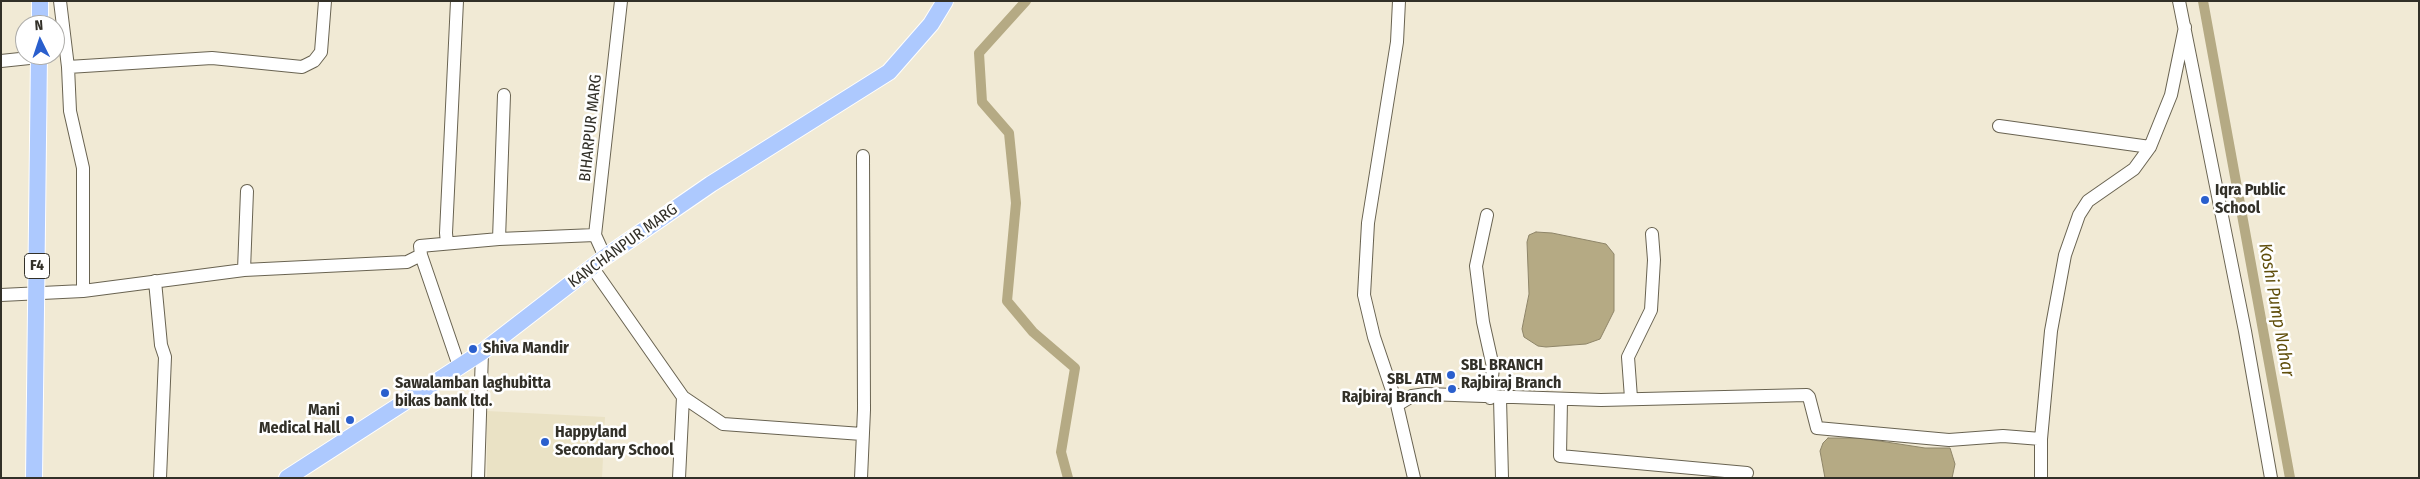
<!DOCTYPE html>
<style>
body{margin:0}
#map{position:relative;width:2420px;height:479px;overflow:hidden;background:#f1ead5;font-family:"Fira Sans Condensed",sans-serif}
canvas{display:block}
.frame{position:absolute;inset:0;border:2px solid #323028;pointer-events:none}
.north{position:absolute;left:15px;top:15px;width:50px;height:50px;box-sizing:border-box;background:#fff;border:1px solid #adaca9;border-radius:50%;rotate:356deg;font-size:14px;font-weight:700;line-height:20px;text-align:center;color:#323028}
.north::after{content:'';display:block;margin:auto;width:18px;height:22px;background:#2a5fcd;clip-path:polygon(50% 0,100% 100%,50% 72%,0 100%)}
</style>
<div id="map">
<canvas width="2420" height="479"></canvas>
<div class="frame"></div>
<div class="north">N</div>
</div>
<script>
const context = document.querySelector('canvas').getContext('2d');
context.lineJoin = 'round';
function fillPath(path, color) {
  context.fillStyle = color;
  context.fill(path, 'evenodd');
}
function toPath(rows) {
  const path = new Path2D();
  for (const r of rows) {
    path.moveTo(r[0], r[1]);
    for (let i = 2; i < r.length; i += 2) path.lineTo(r[i], r[i + 1]);
  }
  return path;
}
function trace(path, color, width, dash) {
  context.strokeStyle = color;
  context.lineWidth = width;
  context.lineCap = dash ? 'butt' : 'round';
  context.setLineDash(dash || []);
  context.stroke(path);
}
function write(font, color, halo, rows, align = 'center') {
  context.font = font + ' "Fira Sans Condensed",sans-serif';
  context.lineWidth = 5;
  context.setLineDash([]);
  context.textBaseline = 'middle';
  context.strokeStyle = halo;
  context.fillStyle = color;
  for (const [text, x, y, turn = 0] of rows) {
    context.save();
    context.translate(x, y);
    context.rotate((+turn || 0) * Math.PI / 180);
    context.textAlign = isNaN(turn) ? turn : align;
    if (halo) context.strokeText(text, 0, 0);
    context.fillText(text, 0, 0);
    context.restore();
  }
}
const built = toPath([
 [487,411,605,417,602,478,487,478]
]);
const water = toPath([
 [1536,232,1552,233,1606,244,1614,254,1614,311,1600,339,1586,344,1546,347,1538,346,1524,337,1522,329,1529,294,1527,242,1529,235,1536,232],
 [1828,438,1860,438,1925,448,1950,448,1955,464,1952,478,1825,478,1820,451,1823,443,1828,438]
]);
const canal = toPath([
 [1026,1,979,53,982,102,1009,133,1016,203,1007,301,1033,332,1075,368,1061,452,1068,478],
 [2203,1,2290,478]
]);
const minor = toPath([
 [60,1,68,67,70,111,83,168,83,291],
 [1399,1,1397,42,1368,223,1364,295,1374,337,1397,405,1414,478],
 [2179,1,2245,331,2271,478],
 [1,61,39,57],
 [68,67,212,58,302,67,314,61,321,52,325,1],
 [1999,126,2150,147],
 [1487,215,1476,266,1483,322,1493,367,1490,398],
 [499,239,504,95],
 [447,243,446,233,457,1],
 [421,255,459,366],
 [605,257,595,235,621,1],
 [592,267,683,397,723,424,862,434],
 [244,270,247,191],
 [155,281,161,345,165,357,160,478],
 [1,295,83,291,244,270,407,262,421,255,420,246,499,239,595,235],
 [1500,398,1502,478],
 [1631,398,1628,357,1651,310,1654,260,1652,234],
 [1561,400,1560,456,1747,473],
 [1397,405,1412,396,1426,394,1601,400,1807,395,1809,397,1817,428,1949,440,2003,436,2041,439],
 [478,478,482,352],
 [679,478,683,397],
 [861,478,864,410,863,156],
 [2041,478,2041,439,2051,331,2065,255,2079,215,2088,201,2134,169,2150,147,2171,95,2185,27]
]);
const major = toPath([
 [40,25,40,1],
 [34,478,39,55],
 [287,478,482,352,605,257,711,184,889,72,931,24,945,1]
]);
const markers = [
 [2205,200,5,"#2a5fcd"],
 [473,349,5,"#2a5fcd"],
 [1451,375,5,"#2a5fcd"],
 [1452,389,5,"#2a5fcd"],
 [385,393,5,"#2a5fcd"],
 [350,420,5,"#2a5fcd"],
 [545,442,5,"#2a5fcd"]
];
const shields = [
 [37,266,25]
];
const shieldNames = [
 ["F4",37,266]
];
const streetNames = [
 ["BIHARPUR MARG",591,128,-84],
 ["KANCHANPUR MARG",623,246,-36]
];
const poiNames = [
 ["Iqra Public",2215,191],
 ["School",2215,209],
 ["Shiva Mandir",483,349],
 ["SBL BRANCH",1461,366],
 ["Rajbiraj Branch",1461,384],
 ["SBL ATM",1442,380,"right"],
 ["Rajbiraj Branch",1442,398,"right"],
 ["Sawalamban laghubitta",395,384],
 ["bikas bank ltd.",395,402],
 ["Mani",340,411,"right"],
 ["Medical Hall",340,429,"right"],
 ["Happyland",555,433],
 ["Secondary School",555,451]
];
const waterNames = [
 ["Koshi Pump Nahar",2276,310,80]
];
fillPath(built, '#eae2c5');
fillPath(water, '#b5aa84');
trace(water, '#8e8568', 1);
trace(canal, '#b5aa84', 10);
trace(minor, '#696351', 14);
trace(major, '#fff', 18);
trace(minor, '#fff', 12);
trace(major, '#adc9fe', 16);
for (const [x, y, r, color] of markers) {
  const dot = new Path2D();
  dot.arc(x, y, r, 0, 2 * Math.PI);
  context.fillStyle = color;
  context.fill(dot);
  trace(dot, '#fff', 2);
}
for (const [x, y, w] of shields) {
  const box = new Path2D();
  box.roundRect(x - w / 2, y - 12.5, w, 25, 4);
  context.fillStyle = '#fff';
  context.fill(box);
  trace(box, '#323028', 1);
}
write('bold 15px', '#323028', null, shieldNames);
write('16px', '#323028', '#fff', streetNames);
write('bold 16px', '#323028', '#fff', poiNames, 'left');
write('italic 18px', '#614f0c', '#fff', waterNames);
</script>
